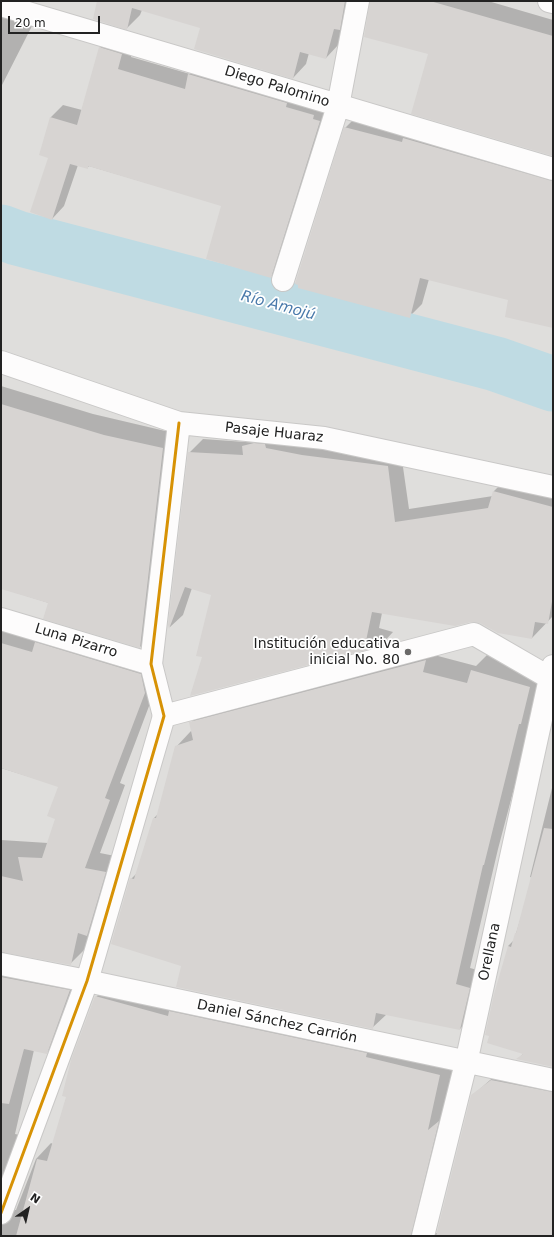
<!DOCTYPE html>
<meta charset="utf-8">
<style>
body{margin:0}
#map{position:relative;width:554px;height:1237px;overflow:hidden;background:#f0eeeb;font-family:"DejaVu Sans",sans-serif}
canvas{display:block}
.frame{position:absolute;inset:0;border:2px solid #222;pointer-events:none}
.north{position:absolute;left:8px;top:1189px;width:40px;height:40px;-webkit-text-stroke:3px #fff;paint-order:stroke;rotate:34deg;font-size:11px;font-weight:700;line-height:16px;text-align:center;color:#222}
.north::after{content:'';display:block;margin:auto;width:14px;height:18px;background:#222;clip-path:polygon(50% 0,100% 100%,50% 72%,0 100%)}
.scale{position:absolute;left:8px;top:16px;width:92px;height:18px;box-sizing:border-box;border:2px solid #222;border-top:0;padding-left:5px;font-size:12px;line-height:14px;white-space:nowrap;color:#222;-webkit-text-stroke:3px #fff;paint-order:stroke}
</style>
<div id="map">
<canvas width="554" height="1237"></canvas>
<div class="frame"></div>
<div class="north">N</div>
<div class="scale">20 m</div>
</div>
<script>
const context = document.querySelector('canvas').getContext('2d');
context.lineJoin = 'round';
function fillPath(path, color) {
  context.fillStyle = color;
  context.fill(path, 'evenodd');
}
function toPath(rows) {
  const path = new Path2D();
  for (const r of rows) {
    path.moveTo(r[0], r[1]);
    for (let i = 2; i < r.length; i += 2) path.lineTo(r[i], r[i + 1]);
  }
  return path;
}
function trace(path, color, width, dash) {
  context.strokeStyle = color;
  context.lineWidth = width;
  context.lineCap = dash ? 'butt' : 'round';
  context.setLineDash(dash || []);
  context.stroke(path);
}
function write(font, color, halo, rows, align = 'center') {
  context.font = font + ' "DejaVu Sans",sans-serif';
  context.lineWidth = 3.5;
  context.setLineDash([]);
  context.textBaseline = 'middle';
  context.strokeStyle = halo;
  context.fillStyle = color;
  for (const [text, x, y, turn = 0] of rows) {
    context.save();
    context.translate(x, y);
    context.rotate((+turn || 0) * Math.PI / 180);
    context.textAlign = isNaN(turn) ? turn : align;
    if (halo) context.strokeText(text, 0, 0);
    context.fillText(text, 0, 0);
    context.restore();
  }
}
const residential = toPath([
 [1,1,553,1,553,1236,1,1236]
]);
const shadow = toPath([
 [98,1,356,1,339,44,326,58,309,53,306,64,293,78,201,27,142,10,140,15,127,28],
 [371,1,488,1,553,20,553,155,430,54],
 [1,12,32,26,1,87],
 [113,35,134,41,131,57,190,74,202,61,332,108,284,264,271,276,222,205,89,166,87,168,78,165,64,206,52,219,49,157,50,118,63,105,82,110,100,48],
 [359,114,553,165,553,326,509,299,429,279,422,304,409,317,345,128],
 [1,386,93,414,178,434,155,632,140,647,49,603,1,588],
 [203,439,401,453,409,509,493,496,494,491,507,478,553,490,553,616,532,638,480,622,382,613,379,628,393,632,381,645,191,695,203,657,212,594,192,588,183,615,170,627,169,625,189,453],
 [1,624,160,677,120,783,125,785,100,853,120,857,102,920,90,932,85,949,70,964,4,951,8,958,85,975,61,1038,46,1053,34,1050,15,1134,25,1136,12,1210,16,1210,36,1159,51,1143,53,1144,96,997,111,982,455,1060,442,1117,429,1230,436,1233,438,1233,472,1096,507,1065,553,1082,553,1236,1,1236,1,840,48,843,56,818,59,786,1,768],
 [441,645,438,656,476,666,487,655,545,671,498,849,470,968,485,972,476,1013,460,1029,387,1014,372,1028,183,965,131,879,138,872,154,818,158,814,176,747,191,731,191,723,206,707],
 [553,784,553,1021,545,1048,518,1059,524,1053,508,946,514,940,533,878,530,877]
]);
const river = toPath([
 [1,232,17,238,496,364,553,384]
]);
const building = toPath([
 [97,1,345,1,340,30,334,29,326,59,300,52,293,79,194,49,200,28,132,8,127,30,93,19],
 [370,1,430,1,553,36,553,156,411,114,428,54,364,37],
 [99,47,122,54,118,69,185,89,188,74,287,103,286,107,314,115,313,119,320,121,271,278,206,259,221,206,88,166,88,169,70,164,52,220,30,212,48,158,39,155,50,117,77,125],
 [344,127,402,142,403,138,553,181,553,328,505,317,508,300,420,278,410,318,298,288,298,285,295,284],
 [1,404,104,435,163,448,140,648,43,619,48,603,1,589],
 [254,443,265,444,266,448,302,455,388,466,395,522,488,508,493,491,553,507,553,596,548,624,535,622,532,639,498,633,480,623,471,622,455,626,372,612,366,641,381,646,190,696,202,657,196,656,211,595,185,587,169,629,168,625,188,452,243,455,242,446],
 [35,642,141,674,145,693,105,798,110,800,85,868,106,872,87,936,78,933,71,965,1,952,1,876,23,881,18,857,42,858,55,819,47,816,58,787,1,768,1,643,32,652],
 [426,660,423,672,467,683,471,670,530,687,521,724,519,724,484,865,483,865,456,984,470,988,460,1030,376,1013,373,1029,176,987,181,966,111,944,130,878,134,879,153,818,156,818,175,746,193,740,189,722],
 [544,828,553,829,553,1067,516,1059,523,1054,487,1043,489,1036,485,1035,494,994,508,946,511,947,515,933,516,933],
 [1,977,70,990,47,1054,24,1049,9,1104,1,1103],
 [95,996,168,1016,169,1011,367,1053,366,1057,440,1075,428,1130,439,1121,411,1236,16,1236,37,1159,47,1161,66,1097,62,1096,71,1060],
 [491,1080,553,1092,553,1236,436,1236,471,1095]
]);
const minor = toPath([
 [549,1,553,2],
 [1,5,553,169],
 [283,280,338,106,358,1],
 [1,362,179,423,324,438,553,487],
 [1,619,151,664],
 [164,716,151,664,179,423],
 [1,1213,87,981,553,1080],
 [423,1236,466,1063,550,678,553,680]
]);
const tertiary = toPath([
 [1,964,87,981,164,716,474,634,550,678,553,666]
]);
const bus1 = toPath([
 [1,1213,87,981,164,716,151,664,179,423]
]);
const markers = [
 [408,652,4,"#6a6968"]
];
const streetNames = [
 ["Diego Palomino",277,87,17],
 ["Pasaje Huaraz",274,433,6],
 ["Luna Pizarro",76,641,17],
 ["Orellana",490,952,-78],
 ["Daniel Sánchez Carrión",277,1022,12]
];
const poiNames = [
 ["Institución educativa",400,644],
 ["inicial No. 80",400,660]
];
const waterNames = [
 ["Río Amojú",278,306,15]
];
fillPath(residential, '#dfdedc');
fillPath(shadow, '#0003');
trace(river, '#bfdbe3', 55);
fillPath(building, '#d7d4d2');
trace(minor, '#c9c8c7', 24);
trace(tertiary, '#c9c8c7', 24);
trace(minor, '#fdfcfc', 22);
trace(tertiary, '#fdfcfc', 22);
trace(bus1, '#d79205', 3);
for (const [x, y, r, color] of markers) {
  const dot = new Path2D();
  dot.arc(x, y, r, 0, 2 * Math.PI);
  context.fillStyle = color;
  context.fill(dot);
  trace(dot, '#fff', 1.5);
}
write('14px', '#222', '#fff', streetNames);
write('14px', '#222', '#fff', poiNames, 'right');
write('italic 15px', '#4a7aab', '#fff', waterNames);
</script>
